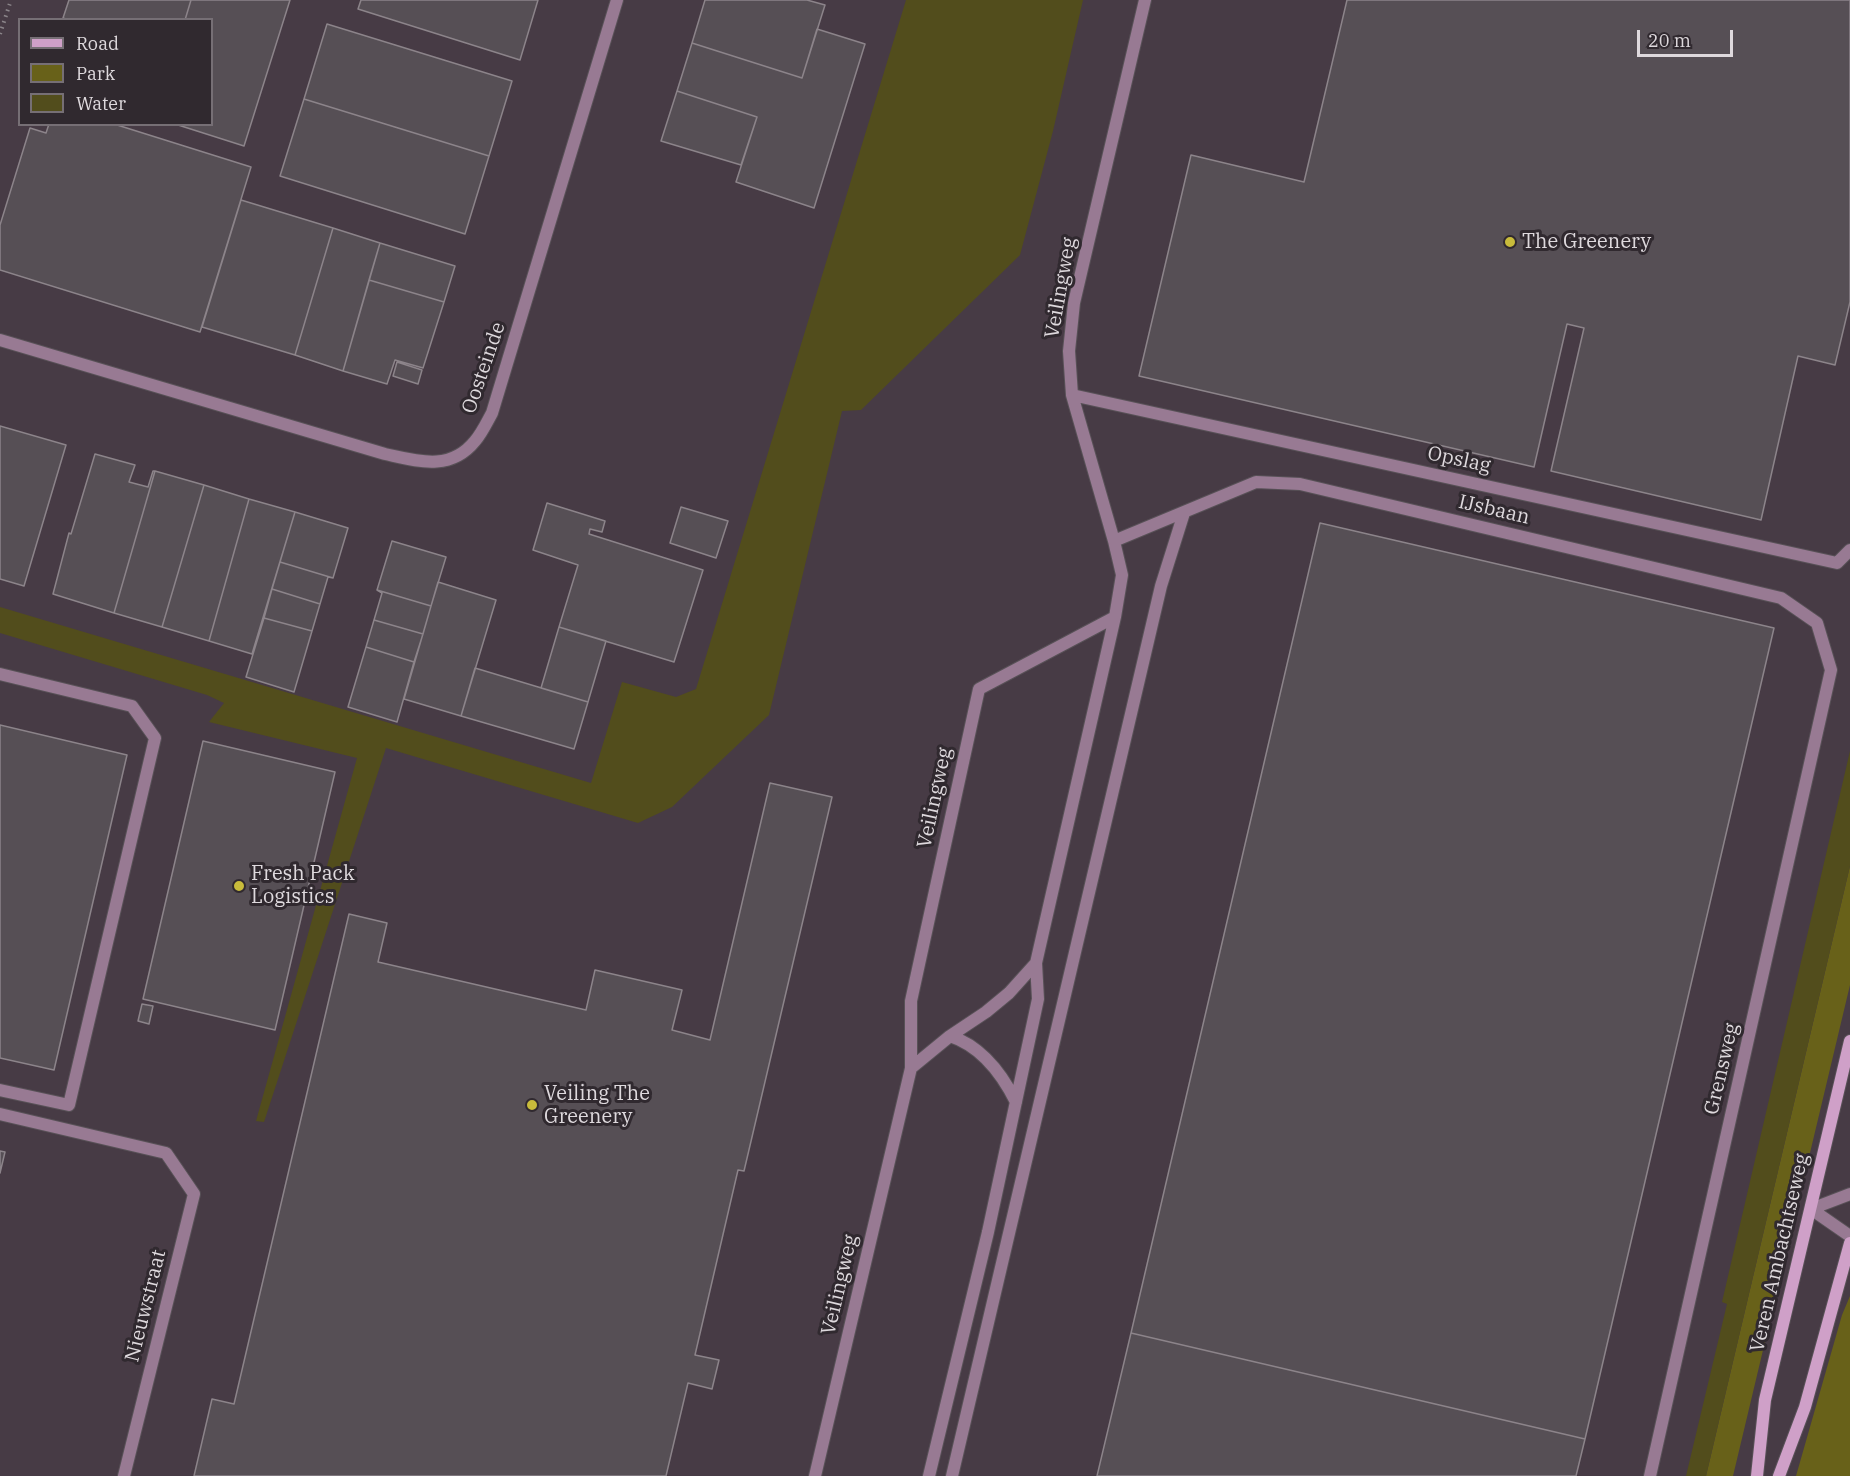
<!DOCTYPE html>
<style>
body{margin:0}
#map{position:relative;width:1850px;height:1476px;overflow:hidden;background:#3b3339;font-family:"IBM Plex Serif",serif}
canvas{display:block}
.legend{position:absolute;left:18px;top:18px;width:195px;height:108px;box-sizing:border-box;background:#30292f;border:2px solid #766f75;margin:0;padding:8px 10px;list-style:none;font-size:18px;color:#ded9dd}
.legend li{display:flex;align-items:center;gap:12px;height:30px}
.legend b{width:30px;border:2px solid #766f75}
.scale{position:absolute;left:1637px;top:30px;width:96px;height:27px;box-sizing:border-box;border:3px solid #ded9dd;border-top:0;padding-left:8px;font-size:18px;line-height:21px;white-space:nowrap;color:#ded9dd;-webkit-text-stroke:4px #30292f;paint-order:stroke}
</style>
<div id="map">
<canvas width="1850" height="1476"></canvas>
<ul class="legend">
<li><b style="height:8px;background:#cfa0c8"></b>Road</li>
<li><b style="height:16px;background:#686119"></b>Park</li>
<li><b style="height:16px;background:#524d1c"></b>Water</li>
</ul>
<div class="scale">20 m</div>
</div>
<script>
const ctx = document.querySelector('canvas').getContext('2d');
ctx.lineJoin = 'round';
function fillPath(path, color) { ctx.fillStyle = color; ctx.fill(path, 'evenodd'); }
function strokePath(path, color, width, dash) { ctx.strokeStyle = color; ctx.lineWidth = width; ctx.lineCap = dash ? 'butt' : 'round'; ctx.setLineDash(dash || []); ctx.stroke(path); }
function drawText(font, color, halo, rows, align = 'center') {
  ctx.font = font + ' "IBM Plex Serif",serif'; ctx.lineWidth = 6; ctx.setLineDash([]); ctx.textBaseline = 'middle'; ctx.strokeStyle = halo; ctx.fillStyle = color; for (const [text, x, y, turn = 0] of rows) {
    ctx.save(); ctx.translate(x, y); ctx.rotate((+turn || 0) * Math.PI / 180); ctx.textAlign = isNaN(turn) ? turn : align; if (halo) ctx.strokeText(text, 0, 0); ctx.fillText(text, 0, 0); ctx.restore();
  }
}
fillPath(new Path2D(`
 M 0,0 L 1850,0 L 1850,1476 L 0,1476 ZM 20,20 L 212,20 L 212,124 L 20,124 Z`), '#473b45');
fillPath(new Path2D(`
 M 1850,866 L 1850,985 L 1733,1476 L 1706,1476 Z
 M 1850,1296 L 1850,1476 L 1796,1476 L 1842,1315 Z`), '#686119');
fillPath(new Path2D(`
 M 906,0 L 1083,0 L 1053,131 L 1020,255 L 861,410 L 842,411 L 769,715 L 672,807 L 638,823 L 386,748 L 264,1122 L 256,1121 L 357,758 L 209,722 L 224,703 L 207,695 L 0,633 L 0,607 L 591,783 L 622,682 L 676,697 L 696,689 Z
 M 1850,751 L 1850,866 L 1706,1476 L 1686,1476 L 1727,1304 L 1722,1302 Z`), '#524d1c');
const building = new Path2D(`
 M 69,0 L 191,0 L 185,20 L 69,20 L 63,18 Z
 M 191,0 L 290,0 L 244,146 L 175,124 L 212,124 L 212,20 L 185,20 Z
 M 361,0 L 538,0 L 520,60 L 358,9 Z
 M 705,0 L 807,0 L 825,5 L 802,78 L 692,43 Z
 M 1347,0 L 1850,0 L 1850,302 L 1835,365 L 1798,356 L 1761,520 L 1551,471 L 1584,328 L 1567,324 L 1534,467 L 1139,376 L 1191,155 L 1304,182 Z
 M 327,24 L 512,81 L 489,156 L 304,99 Z
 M 817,29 L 865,44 L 814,208 L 736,182 L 757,117 L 677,91 L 692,43 L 802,78 Z
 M 677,91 L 757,117 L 741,165 L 661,141 Z
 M 304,99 L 489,156 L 465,234 L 280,176 Z
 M 49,124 L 114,124 L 251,167 L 200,332 L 0,270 L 0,225 L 30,128 L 46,133 Z
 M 241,200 L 333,228 L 295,355 L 202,327 Z
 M 333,228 L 380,243 L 343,371 L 295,355 Z
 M 380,243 L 455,266 L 444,302 L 369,280 Z
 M 369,280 L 444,302 L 423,368 L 395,360 L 387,384 L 343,371 Z
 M 397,362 L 422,370 L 418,384 L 393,376 Z
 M 0,426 L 66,445 L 24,586 L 0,579 Z
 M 95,454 L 135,465 L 129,482 L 148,487 L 153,471 L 155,471 L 114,613 L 53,594 L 69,533 L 71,534 Z
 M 155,471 L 204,485 L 162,627 L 114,613 Z
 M 204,485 L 249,499 L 209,641 L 162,627 Z
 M 249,499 L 295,512 L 252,654 L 209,641 Z
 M 547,503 L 605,521 L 602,532 L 590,529 L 589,534 L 703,570 L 674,662 L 559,627 L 578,565 L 533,550 Z
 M 681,507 L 728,521 L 716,558 L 670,543 Z
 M 295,512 L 348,528 L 333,578 L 280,562 Z
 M 1320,523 L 1774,628 L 1585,1439 L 1131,1333 Z
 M 392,541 L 446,557 L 431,606 L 377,590 Z
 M 280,562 L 333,578 L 328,577 L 320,604 L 272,589 Z
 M 438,582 L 496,600 L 461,716 L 404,699 Z
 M 272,589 L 320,604 L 312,631 L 264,618 Z
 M 377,590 L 431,606 L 423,634 L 374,620 L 382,593 Z
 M 264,618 L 312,631 L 294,692 L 246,677 Z
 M 374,620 L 423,634 L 414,662 L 366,647 Z
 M 559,627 L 606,641 L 588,702 L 541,688 Z
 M 366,647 L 414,662 L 397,722 L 348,707 Z
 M 475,668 L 588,702 L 574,749 L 461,716 Z
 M 0,725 L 127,755 L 54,1070 L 0,1058 Z
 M 203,741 L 335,772 L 275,1030 L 143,999 Z
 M 770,783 L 832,797 L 744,1171 L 738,1170 L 695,1355 L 719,1360 L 712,1389 L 688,1383 L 666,1476 L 194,1476 L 212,1399 L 234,1404 L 349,914 L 387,923 L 378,962 L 586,1010 L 595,970 L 682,990 L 672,1030 L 710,1040 Z
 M 142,1004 L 153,1006 L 149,1024 L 138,1021 Z
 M 0,1151 L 5,1152 L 0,1173 Z
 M 1131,1333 L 1585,1439 L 1576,1476 L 1097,1476 Z`);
fillPath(building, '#564f55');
strokePath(building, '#8c848a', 1.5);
const service = new Path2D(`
 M 1072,395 L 1837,563 L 1850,550
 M 1114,541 L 1256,482 L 1300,484 L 1781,598 L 1817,623 L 1831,670 L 1650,1476
 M 0,674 L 132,706 L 155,738 L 69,1105 L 0,1090
 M 950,1036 C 981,1046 1002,1074 1016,1102
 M 911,1068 L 911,1001 L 979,689 L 1115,617
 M 0,1114 L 166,1153 L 194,1194 L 124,1476
 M 815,1476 L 911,1068 L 950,1036 L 986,1012 L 1009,993 L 1036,963
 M 929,1476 L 988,1232 L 1038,999 L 1036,963 L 1115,617 L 1122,575 L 1114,541 L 1072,395 L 1069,351 L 1074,303 L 1145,0
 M 952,1476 L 1161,586 L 1184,513`);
const minor = new Path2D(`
 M 0,340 L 385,454 C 417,461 450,472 475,441 C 482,433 487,422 492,413 L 617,0
 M 1811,1209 L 1850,1236
 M 1811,1209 L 1850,1194`);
const secondary = new Path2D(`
 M 1757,1476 L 1765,1400 L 1850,1041
 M 1779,1476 L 1805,1407 L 1850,1243`);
strokePath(service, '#585157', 14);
strokePath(minor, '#585157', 14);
strokePath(secondary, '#585157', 14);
strokePath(new Path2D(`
 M 0,34 L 11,0`), '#8b858a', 4, [1.5, 4.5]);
strokePath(service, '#987a93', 12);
strokePath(minor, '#987a93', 12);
strokePath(secondary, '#cfa0c8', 12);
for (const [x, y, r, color] of [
 [1510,242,6,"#c8bb3b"],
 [239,886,6,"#c8bb3b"],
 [532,1105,6,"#c8bb3b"]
]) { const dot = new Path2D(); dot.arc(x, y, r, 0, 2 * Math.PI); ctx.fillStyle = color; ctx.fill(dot); strokePath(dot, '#30292f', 2); }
drawText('20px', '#ded9dd', '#30292f', [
 ["The Greenery",1522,242],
 ["Fresh Pack",251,874],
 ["Logistics",251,897],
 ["Veiling The",544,1094],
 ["Greenery",544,1117]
], 'left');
drawText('20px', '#ded9dd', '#30292f', [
 ["Veilingweg",1061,288,-80],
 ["Oosteinde",484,368,-71],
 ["Opslag",1459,460,12],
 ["IJsbaan",1494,510,13],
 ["Veilingweg",935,798,-78],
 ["Grensweg",1722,1069,-77],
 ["Veren Ambachtseweg",1780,1253,-77],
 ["Veilingweg",840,1285,-77],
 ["Nieuwstraat",146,1306,-76]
]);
</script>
